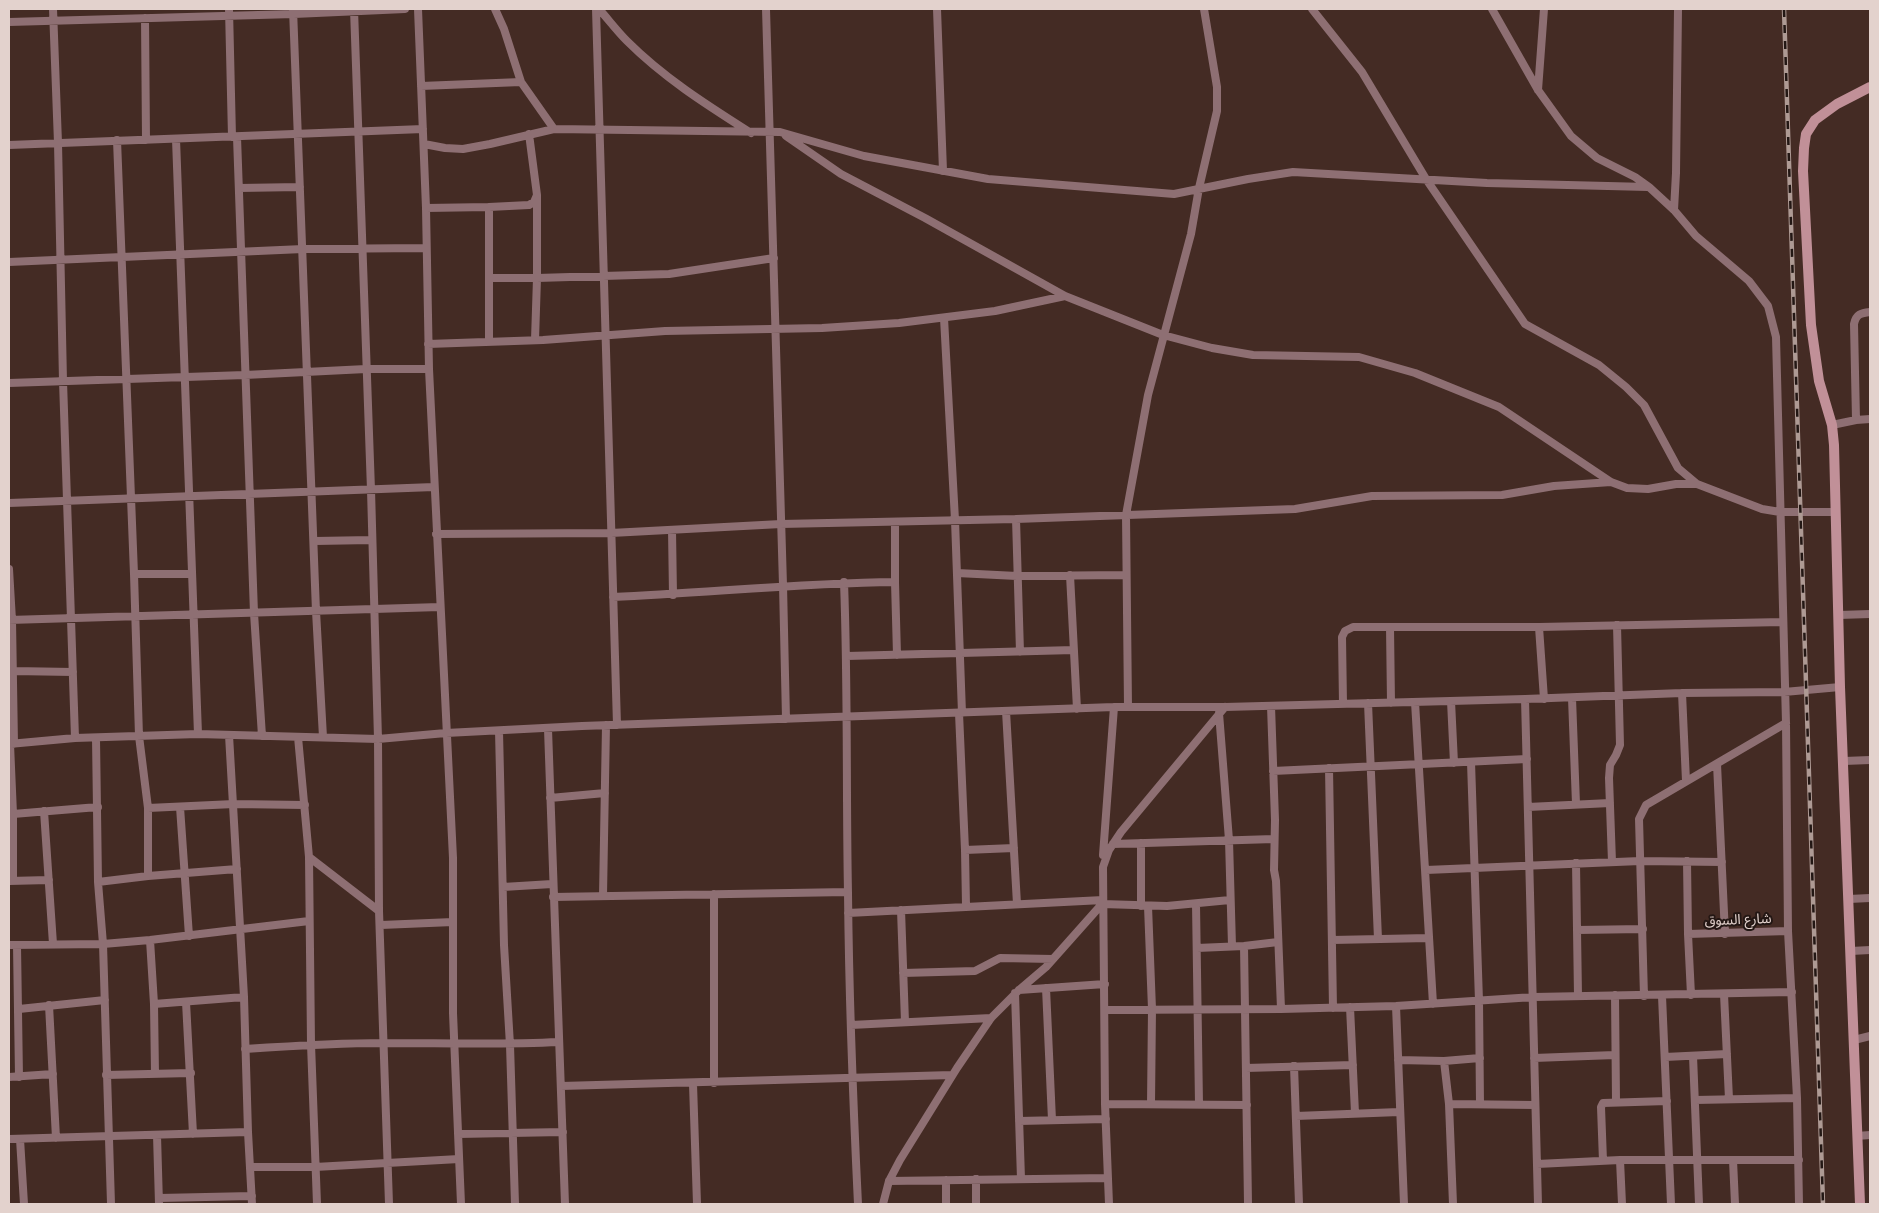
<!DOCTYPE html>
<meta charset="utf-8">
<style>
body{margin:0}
#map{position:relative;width:1879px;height:1213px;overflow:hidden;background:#442b24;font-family:Figtree,sans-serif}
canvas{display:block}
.frame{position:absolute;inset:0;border:10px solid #e3d2cd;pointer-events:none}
</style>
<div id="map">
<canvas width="1879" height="1213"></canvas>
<div class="frame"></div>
</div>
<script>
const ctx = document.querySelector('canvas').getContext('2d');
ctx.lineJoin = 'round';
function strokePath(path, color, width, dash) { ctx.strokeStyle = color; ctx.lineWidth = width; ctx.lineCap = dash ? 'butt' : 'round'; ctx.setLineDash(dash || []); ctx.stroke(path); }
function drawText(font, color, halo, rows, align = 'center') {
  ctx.font = font + ' Figtree,"Noto Sans Arabic",sans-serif'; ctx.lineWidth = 4; ctx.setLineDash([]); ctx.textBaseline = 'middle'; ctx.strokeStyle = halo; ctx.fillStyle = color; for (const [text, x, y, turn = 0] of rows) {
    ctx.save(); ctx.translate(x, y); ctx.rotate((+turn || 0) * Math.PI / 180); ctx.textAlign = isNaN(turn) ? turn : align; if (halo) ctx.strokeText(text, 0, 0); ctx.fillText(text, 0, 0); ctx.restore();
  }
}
strokePath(new Path2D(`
 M 53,9 L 58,143 L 63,381 L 75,738
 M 229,9 L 232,137
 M 293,9 L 316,611 L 323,737
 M 354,9 L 371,490 L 378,739 L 379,911
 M 418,9 L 426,208 L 429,369 L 453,858 L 453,1013 L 461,1204
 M 596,9 L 617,725
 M 599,9 C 608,19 617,31 627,41 C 664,78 707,105 751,133
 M 766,9 L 783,585 L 786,719
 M 937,9 L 943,171
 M 1312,9 L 1362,72 L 1426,179 L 1525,324 L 1599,365 L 1626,387 L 1644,405 L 1678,468 L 1697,484
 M 1492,9 L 1538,90 L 1571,136 L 1597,158 L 1635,177 L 1649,187 L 1674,210 L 1696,236 L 1749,281 L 1768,306 L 1776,337 L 1786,723 L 1788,931 L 1797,1098 L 1799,1204
 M 145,18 L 146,140
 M 9,22 L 294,14 L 405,9
 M 521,82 L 554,129
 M 421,86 L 521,82 L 504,29 L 495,9
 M 1538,90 L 1544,9
 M 786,136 L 841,174 L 925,218 L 1065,296 L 1163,335 L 1212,348 L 1253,355 L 1359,357 L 1415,373 L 1499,407 L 1611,482 L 1627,488 L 1648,489 L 1676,484 L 1697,484 L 1762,509 L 1780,512 L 1836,512
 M 237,137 L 254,613 L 262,736
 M 176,139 C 185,337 189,536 198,734
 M 117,140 L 134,574 L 139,736 L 148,808 L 148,876
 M 424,144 L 445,148 L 463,149 L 490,144 L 554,129 L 780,132 L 864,156 L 988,179 L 1174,194 L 1248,179 L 1293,172 L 1487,183 L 1648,187
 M 9,145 L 423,129
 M 239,188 L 300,187
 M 489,207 L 529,205 L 534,202 L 537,195 L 529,134
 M 426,208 L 489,207 L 489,342
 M 1674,210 L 1676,173 L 1678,9
 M 9,262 L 303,249 L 426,248
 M 490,278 L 537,278 L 669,274 L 774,258
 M 944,318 L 955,520 L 962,713
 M 535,340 L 537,278 L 537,195
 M 428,344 L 543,340 L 665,331 L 822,328 L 899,323 L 995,311 L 1065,296
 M 9,383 L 245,375 L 366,369 L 429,369
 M 1856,420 L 1854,324 C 1856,314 1861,313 1870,312
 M 1832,425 L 1856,420 L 1870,419
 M 9,503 L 434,487
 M 1016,519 L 1020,652
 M 895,522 L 895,582 L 897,655
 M 672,530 L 673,595
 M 436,534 L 611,533 L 781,524 L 1016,519 L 1295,509 L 1372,496 L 1502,495 L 1554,486 L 1611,482
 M 315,541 L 372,540
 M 9,569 L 12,620 L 14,744
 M 957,573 L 1017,576 L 1126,575
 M 134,574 L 191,574
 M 1070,575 L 1077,709
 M 844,582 C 848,686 846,790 848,893 C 849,997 853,1101 858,1204
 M 613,597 C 707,593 800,583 895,582
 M 1839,615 L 1870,614
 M 9,620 L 440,607
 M 1390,627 L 1391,703
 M 1539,627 L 1544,699
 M 847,656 L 1074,650
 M 13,671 L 73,672
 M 1682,693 L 1686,781
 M 1572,698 L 1576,804
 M 1525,699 L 1538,1204
 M 1451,701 L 1454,763
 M 1415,702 L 1433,1004
 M 1368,703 L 1378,939
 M 1343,704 L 1342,637 L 1345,631 L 1353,627 L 1539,627 L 1783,622
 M 1271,706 L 1275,820 L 1274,870 L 1276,881 L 1281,1009
 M 1128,707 L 1126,515 L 1148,395 L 1191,234 L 1199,188 L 1217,111 L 1217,87 L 1204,9
 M 1006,711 L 1017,904
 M 959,713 L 965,850 L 966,906
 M 1219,713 L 1229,840 L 1232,946
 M 548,729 L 565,1204
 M 499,731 L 504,945 L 510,1045 L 515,1204
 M 229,735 L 244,997 L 248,1132 L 252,1204
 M 298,737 L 309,857 L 379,911 L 389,1204
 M 96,738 L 98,882 L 103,944 L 111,1204
 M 9,744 L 75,738 L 198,734 L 378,739 L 446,733 L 582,726 L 1114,707 L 1225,707 L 1525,699 L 1682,693 L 1784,692 L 1840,687
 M 10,744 L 13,814 L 13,881
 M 1844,761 L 1870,760
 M 1471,762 L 1479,1001 L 1480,1104
 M 1717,764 L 1725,934
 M 1329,768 L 1333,1008
 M 1273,771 L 1527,759
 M 550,798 L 605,793
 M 180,807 L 189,936
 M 1528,807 L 1610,803
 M 148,808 L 234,804 L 305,805
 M 44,811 L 53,944
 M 13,814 L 98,807
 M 1113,844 L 1274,839
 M 965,850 L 1014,848
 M 1103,855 L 1114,707
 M 309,857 L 311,1044 L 317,1204
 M 1687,861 L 1688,934 L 1691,995
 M 1612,862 L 1609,778 L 1610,765 L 1616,755 L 1620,745 L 1617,625
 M 1576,863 L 1578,996
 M 1426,870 L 1640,861 L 1722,862
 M 9,881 L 49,880
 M 98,882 L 148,876 L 237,869
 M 503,887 L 552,884
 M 714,894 L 714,1083
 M 603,896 L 606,725
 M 553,897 L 848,892
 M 1849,899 L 1870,898
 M 1102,904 L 1167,906 L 1230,900
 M 1196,904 L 1199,1104
 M 1141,906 L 1141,843
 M 1148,906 L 1152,1009 L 1151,1104
 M 901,910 L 905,1022
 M 848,913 L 1103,900
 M 381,925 L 453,922
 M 1577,930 L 1643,929
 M 1688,934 L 1788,931
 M 150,940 L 154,1004 L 155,1074
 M 1332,940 L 1429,938
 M 9,945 L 103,944 L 150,940 L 309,921
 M 17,945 L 19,1077
 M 1244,946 L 1248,1204
 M 1197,948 L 1244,946 L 1278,942
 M 1851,951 L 1870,950
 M 903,973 L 975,971 L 1000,958 L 1053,959
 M 1046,988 L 1052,1120
 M 1019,990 L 1105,984
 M 1015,993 L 1021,1179
 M 1724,994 L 1729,1099
 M 1615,995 L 1616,1101
 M 1644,996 L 1639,819 L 1646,805 L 1786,723
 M 1662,996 L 1671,1204
 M 186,1002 L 193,1134
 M 154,1004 L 244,997
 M 49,1005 L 56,1138
 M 1396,1006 L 1404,1204
 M 1350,1007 L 1355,1113
 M 19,1009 L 105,1000
 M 1105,1010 L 1281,1009 L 1396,1006 L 1534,997 L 1792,992
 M 851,1025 L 991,1018
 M 1854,1040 L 1870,1036
 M 245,1049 C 291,1046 337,1043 383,1043 C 442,1043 500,1045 559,1042
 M 1693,1056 L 1699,1204
 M 1665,1057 L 1727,1054
 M 1534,1058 L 1615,1055
 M 1398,1060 L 1444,1061 L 1480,1058
 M 1444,1061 L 1449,1104 L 1453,1204
 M 1294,1066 L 1299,1204
 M 1246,1068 L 1353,1065
 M 106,1075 L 191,1073
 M 9,1077 L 53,1074
 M 693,1084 L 697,1204
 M 561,1086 L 952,1075
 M 1695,1100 L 1797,1098
 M 1105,1104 L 1247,1105
 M 1449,1104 L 1535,1105
 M 1296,1116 L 1399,1112
 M 1019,1121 L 1106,1119
 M 458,1134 L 563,1132
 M 157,1135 L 159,1204
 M 1857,1136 L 1870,1135
 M 9,1139 L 248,1132
 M 20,1139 L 24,1204
 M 1620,1160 L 1622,1204
 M 1733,1160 L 1735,1204
 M 1603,1161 L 1601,1107 L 1603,1103 L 1667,1101
 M 1537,1164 L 1620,1160 L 1799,1160
 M 251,1167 L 315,1167 L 459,1159
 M 976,1179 L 976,1204
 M 946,1180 L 946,1204
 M 889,1181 L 1108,1178
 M 159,1198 L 252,1196
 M 883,1204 L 889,1181 L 900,1160 L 957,1068 L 991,1018 L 1019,990 L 1046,967 L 1102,904
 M 1109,1204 L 1105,1104 L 1103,867 L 1109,850 L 1121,832 L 1225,707`), '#8e6f73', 8);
strokePath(new Path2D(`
 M 1860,1204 L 1840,687 L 1834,445 L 1832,425 L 1819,381 L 1811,325 L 1803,171 L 1804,148 L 1806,134 L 1815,120 L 1837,104 L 1870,87`), '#c19098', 10);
const rail = new Path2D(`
 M 1784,9 L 1823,1204`);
strokePath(rail, '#ae9a94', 4.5);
strokePath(rail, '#231714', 2.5, [8]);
drawText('14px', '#e3d2cd', '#231714', [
 ["شارع السوق",1738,920,-2]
]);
</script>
